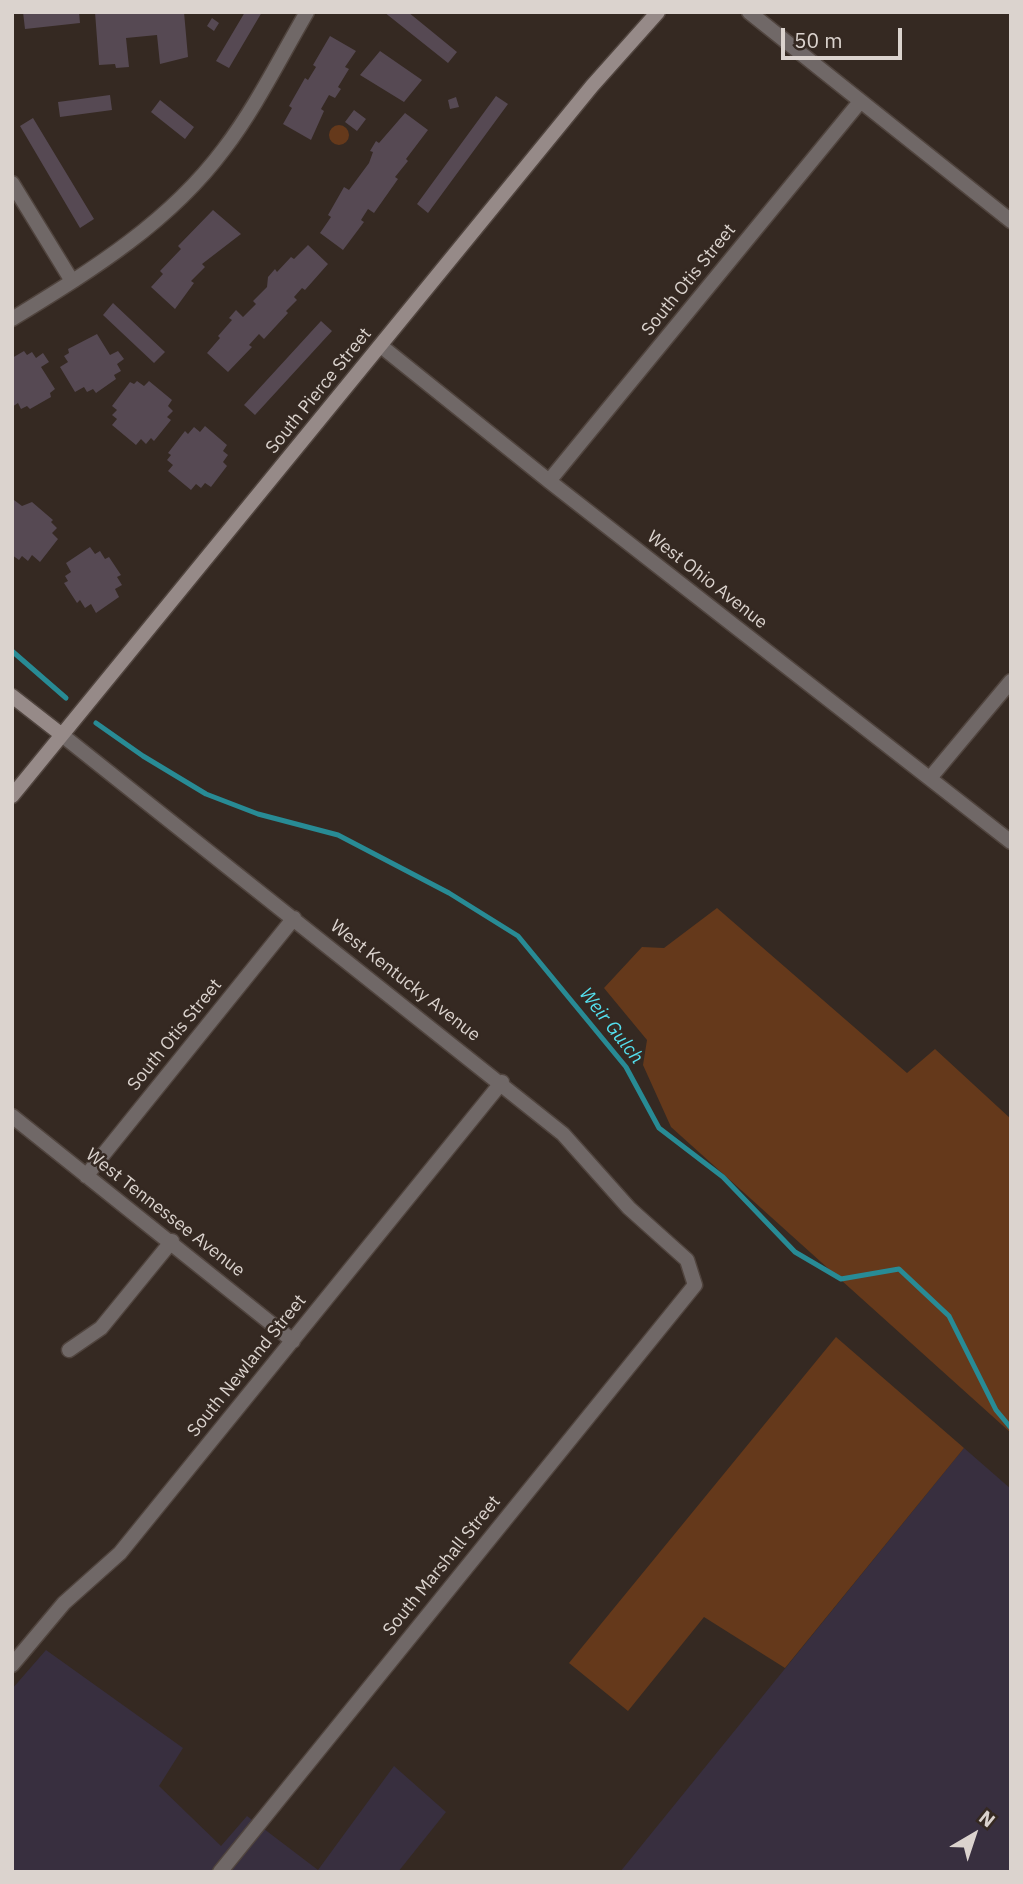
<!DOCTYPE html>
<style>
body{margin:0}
#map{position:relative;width:1023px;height:1884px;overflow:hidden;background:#352922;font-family:"IBM Plex Sans",sans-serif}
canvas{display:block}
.frame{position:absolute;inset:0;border:14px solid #dbd3ce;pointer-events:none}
.north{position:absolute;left:939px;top:1800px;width:70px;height:70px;-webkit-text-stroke:5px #352922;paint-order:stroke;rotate:39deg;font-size:19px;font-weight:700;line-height:28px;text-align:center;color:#dbd3ce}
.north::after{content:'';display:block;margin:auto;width:24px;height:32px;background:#dbd3ce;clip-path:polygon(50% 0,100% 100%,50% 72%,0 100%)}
.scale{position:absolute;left:781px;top:28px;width:121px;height:32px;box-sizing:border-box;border:4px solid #dbd3ce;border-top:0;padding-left:9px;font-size:21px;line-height:24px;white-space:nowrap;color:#dbd3ce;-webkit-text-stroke:5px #352922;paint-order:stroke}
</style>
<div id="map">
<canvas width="1023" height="1884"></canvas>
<div class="frame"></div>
<div class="north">N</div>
<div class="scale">50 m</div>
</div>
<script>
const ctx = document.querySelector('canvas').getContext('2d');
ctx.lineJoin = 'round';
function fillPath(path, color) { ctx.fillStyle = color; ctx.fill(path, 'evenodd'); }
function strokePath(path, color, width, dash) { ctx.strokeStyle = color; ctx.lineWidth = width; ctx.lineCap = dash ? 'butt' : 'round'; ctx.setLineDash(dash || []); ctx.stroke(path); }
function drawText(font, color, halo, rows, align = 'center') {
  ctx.font = font + ' "IBM Plex Sans",sans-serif'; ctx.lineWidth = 5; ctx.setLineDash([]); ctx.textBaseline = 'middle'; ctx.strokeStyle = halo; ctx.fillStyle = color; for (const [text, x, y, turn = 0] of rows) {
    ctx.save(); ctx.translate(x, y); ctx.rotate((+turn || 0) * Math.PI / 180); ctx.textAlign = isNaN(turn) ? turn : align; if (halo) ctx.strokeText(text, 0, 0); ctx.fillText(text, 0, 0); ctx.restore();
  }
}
fillPath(new Path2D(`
 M 964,1448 L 1011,1489 L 1011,1872 L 620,1872 Z
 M 46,1650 L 183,1748 L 159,1786 L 221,1846 L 247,1816 L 318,1870 L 394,1766 L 446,1812 L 398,1872 L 12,1872 L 12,1689 Z`), '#382f3f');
fillPath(new Path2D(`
 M329 135a10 10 0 1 1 20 0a10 10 0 1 1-20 0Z
 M 717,908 L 907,1073 L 935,1049 L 1011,1119 L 1011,1433 L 671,1127 L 643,1065 L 647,1040 L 604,988 L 642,947 L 664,948 Z
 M 836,1337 L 964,1448 L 785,1668 L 704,1617 L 628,1711 L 569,1663 Z`), '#65391b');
strokePath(new Path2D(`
 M 12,651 L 66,698
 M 96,723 L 143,756 L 206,794 L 258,814 L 338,835 L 449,893 L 518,936 L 626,1067 L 659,1128 L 723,1177 L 795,1252 L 841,1279 L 899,1269 L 949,1316 L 996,1410 L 1011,1428`), '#288b95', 5);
fillPath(new Path2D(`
 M 23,12 L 79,12 L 80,23 L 25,29 Z
 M 95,12 L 184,12 L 188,57 L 160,64 L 157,35 L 126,38 L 129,67 L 116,68 L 115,64 L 99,65 Z
 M 245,12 L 262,12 L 229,68 L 216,61 Z
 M 384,12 L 408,12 L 457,52 L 448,63 Z
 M 212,18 L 219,23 L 214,31 L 207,26 Z
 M 330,36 L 356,51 L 345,67 L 349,69 L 338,87 L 341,89 L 335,98 L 329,95 L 321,109 L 324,111 L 311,140 L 283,124 L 292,108 L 289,106 L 305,78 L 308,80 L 316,67 L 313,65 Z
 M 380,51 L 422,80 L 404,102 L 360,75 Z
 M 110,95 L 112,110 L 60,117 L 58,102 Z
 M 496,96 L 508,104 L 428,213 L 417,204 Z
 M 456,97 L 459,107 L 450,109 L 448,100 Z
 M 160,100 L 194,127 L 185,139 L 151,112 Z
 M 354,110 L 366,119 L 357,131 L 345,122 Z
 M 405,113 L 428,130 L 406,159 L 408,161 L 395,177 L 398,179 L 374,213 L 368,209 L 361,220 L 364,222 L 343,250 L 320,233 L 331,217 L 328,215 L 344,187 L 349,190 L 369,163 L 373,152 L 370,151 L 376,141 L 379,143 Z
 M 33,118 L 94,219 L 80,228 L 20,126 Z
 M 213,210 L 241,234 L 202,264 L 205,267 L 191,281 L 194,283 L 175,309 L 151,287 L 163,274 L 160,271 L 181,249 L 178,246 Z
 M 308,245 L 328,264 L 305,290 L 302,288 L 294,297 L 297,300 L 286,311 L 288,313 L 264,339 L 259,334 L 249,345 L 252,347 L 228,372 L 207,353 L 220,338 L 218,336 L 232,320 L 229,318 L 236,310 L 243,317 L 256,304 L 253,301 L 267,287 L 268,277 L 275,269 L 277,272 L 291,257 L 294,259 Z
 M 113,303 L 165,352 L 154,363 L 103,315 Z
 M 321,321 L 332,331 L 255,415 L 244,405 Z
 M 97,334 L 110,355 L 118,351 L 124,359 L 117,364 L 121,371 L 114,375 L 116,379 L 96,393 L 93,389 L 87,392 L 84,387 L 75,392 L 60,367 L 68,362 L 64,356 L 69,353 L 68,349 Z
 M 24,351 L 27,355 L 32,352 L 36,358 L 43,353 L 49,362 L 41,367 L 55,389 L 50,393 L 51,397 L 30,409 L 27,406 L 21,409 L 18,403 L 12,407 L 12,358 Z
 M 137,381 L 144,386 L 149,381 L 172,400 L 168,406 L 173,411 L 167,417 L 171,420 L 154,441 L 151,438 L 146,444 L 141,439 L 136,445 L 112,425 L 117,419 L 112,415 L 117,410 L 112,406 L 130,382 L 134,384 Z
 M 205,426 L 227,445 L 223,451 L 228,455 L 223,462 L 227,466 L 211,487 L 205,483 L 201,488 L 196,484 L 191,490 L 168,471 L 173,465 L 167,460 L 171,455 L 168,453 L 185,431 L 188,434 L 194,427 L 200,432 Z
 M 14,500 L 22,506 L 32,502 L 53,520 L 51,522 L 57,528 L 52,533 L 58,539 L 40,562 L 32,555 L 28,561 L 22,556 L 19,560 L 12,555 Z
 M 90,547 L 95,554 L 100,551 L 105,559 L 109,557 L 121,575 L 117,577 L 122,585 L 115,589 L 119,597 L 96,613 L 91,604 L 85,608 L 80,600 L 77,603 L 64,583 L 68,581 L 65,576 L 71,572 L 66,563 Z`), '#564953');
const street = new Path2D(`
 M 749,12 L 1011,221
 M 12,183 L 72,281
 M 12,319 C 90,271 168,224 224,149 C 256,107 280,58 307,12
 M 381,346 L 549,481 L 1011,842
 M 549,481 L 859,103
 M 62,735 L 563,1134 L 629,1208 L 687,1260 L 695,1285 L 220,1872
 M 930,778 L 1011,681
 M 12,1116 L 293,1341
 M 86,1176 L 294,918
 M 69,1350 L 101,1328 L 172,1241
 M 12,1665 L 64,1603 L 120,1553 L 502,1082`);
const secondary = new Path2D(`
 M 12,696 L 62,735
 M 12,796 L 592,86 L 658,12`);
strokePath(street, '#50443e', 17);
strokePath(secondary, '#50443e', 17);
strokePath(street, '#706867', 14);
strokePath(secondary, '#968a88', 14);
drawText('18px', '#dbd3ce', '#352922', [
 ["South Otis Street",689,280,-51],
 ["South Pierce Street",319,391,-51],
 ["West Ohio Avenue",707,580,38],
 ["West Kentucky Avenue",405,981,38],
 ["South Otis Street",175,1035,-51],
 ["West Tennessee Avenue",165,1213,38],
 ["South Newland Street",247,1366,-51],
 ["South Marshall Street",442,1566,-51]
]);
drawText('italic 19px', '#54dfed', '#352922', [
 ["Weir Gulch",611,1026,52]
]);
</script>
